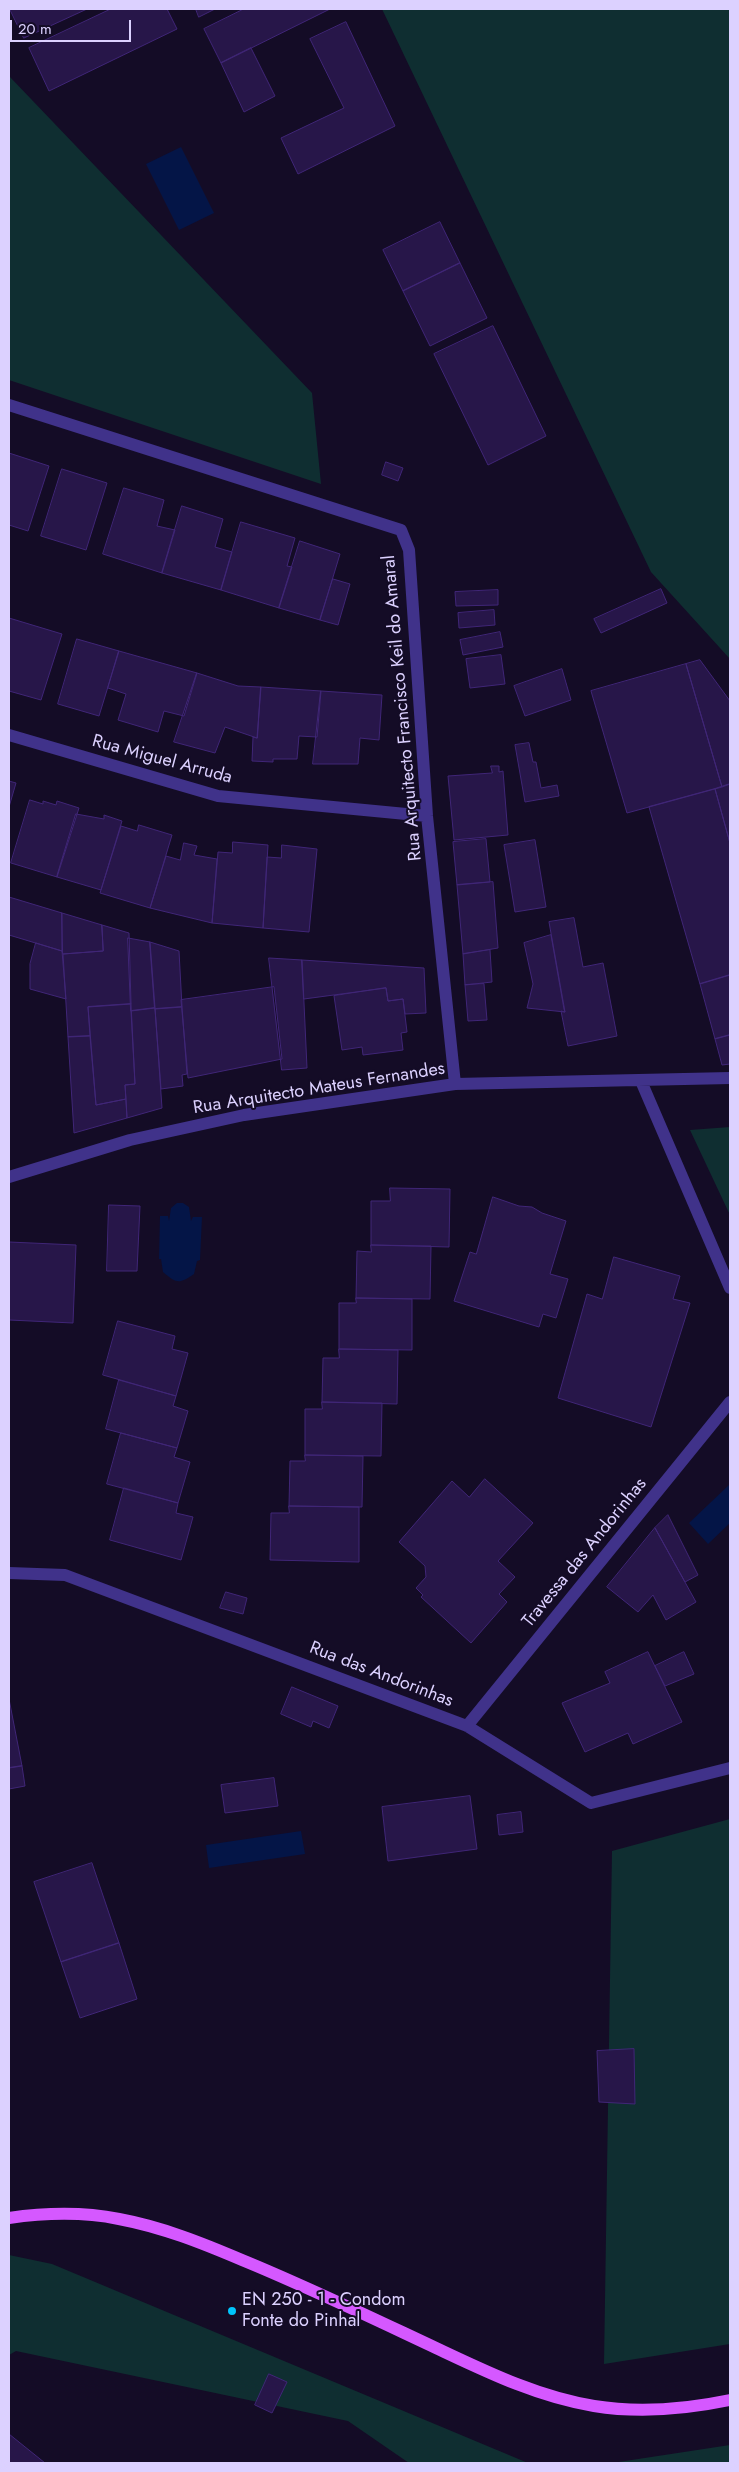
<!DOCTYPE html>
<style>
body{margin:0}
#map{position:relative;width:739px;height:2472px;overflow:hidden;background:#140c26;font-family:Jost,sans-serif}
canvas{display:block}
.frame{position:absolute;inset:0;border:10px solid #dcd1ff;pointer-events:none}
.scale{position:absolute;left:10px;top:20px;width:121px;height:22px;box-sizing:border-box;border:2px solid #dcd1ff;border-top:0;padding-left:6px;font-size:15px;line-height:18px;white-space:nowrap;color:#dcd1ff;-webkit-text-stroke:4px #140c26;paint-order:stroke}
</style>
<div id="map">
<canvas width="739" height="2472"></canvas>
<div class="frame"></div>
<div class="scale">20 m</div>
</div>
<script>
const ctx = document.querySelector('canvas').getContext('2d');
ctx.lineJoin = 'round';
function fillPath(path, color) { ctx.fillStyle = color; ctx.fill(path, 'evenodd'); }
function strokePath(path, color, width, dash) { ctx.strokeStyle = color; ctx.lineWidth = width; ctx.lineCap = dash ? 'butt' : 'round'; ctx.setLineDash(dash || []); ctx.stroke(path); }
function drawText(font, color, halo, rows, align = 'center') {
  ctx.font = font + ' Jost,sans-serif'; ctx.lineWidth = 4; ctx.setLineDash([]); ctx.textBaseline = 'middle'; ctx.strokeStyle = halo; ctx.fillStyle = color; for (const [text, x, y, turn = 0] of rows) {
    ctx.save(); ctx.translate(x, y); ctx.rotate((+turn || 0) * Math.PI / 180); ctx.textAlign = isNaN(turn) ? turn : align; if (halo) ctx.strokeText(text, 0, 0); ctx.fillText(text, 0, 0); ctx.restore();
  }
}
fillPath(new Path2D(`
 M 382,9 L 730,9 L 730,659 L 651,572 Z
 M 9,70 L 10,77 L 312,393 L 321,484 L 9,380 Z
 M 730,1127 L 730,1215 L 690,1130 Z
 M 730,1819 L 730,2344 L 604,2364 L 612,1851 Z
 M 9,2255 L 52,2264 L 528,2463 L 409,2463 L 348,2421 L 16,2351 L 9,2355 Z
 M 730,2445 L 730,2463 L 612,2463 Z`), '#0f2e31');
fillPath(new Path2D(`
 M 181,147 L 214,213 L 179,230 L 146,164 Z
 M 177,1203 L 183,1203 L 189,1207 L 191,1221 L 193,1217 L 202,1217 L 200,1260 L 197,1261 L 194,1274 C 179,1284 177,1284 163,1272 L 161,1259 L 159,1259 L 160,1216 L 168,1216 L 169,1221 L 171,1208 Z
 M 730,1484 L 730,1523 L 708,1544 L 689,1523 Z
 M 301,1831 L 305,1854 L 209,1868 L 206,1845 Z`), '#041547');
const building = new Path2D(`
 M 10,9 L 87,9 L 24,38 Z
 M 111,9 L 167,9 L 177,29 L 49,91 L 29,48 Z
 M 196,9 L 215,9 L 199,17 Z
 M 244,9 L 330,9 L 221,63 L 204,29 Z
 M 346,22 L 395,126 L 298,174 L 281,138 L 344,108 L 310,39 Z
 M 251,48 L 275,96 L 244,112 L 221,63 Z
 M 440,222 L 460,263 L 403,291 L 383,250 Z
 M 460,263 L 487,318 L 430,346 L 403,291 Z
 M 493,326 L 546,436 L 488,465 L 434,354 Z
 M 9,453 L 49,466 L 28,531 L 9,525 Z
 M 386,462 L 403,468 L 398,481 L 382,475 Z
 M 62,469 L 107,483 L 86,550 L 41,536 Z
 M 124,488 L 164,500 L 157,526 L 175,530 L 162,573 L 103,554 Z
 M 182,506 L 223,519 L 215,547 L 232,552 L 221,590 L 162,573 Z
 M 241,522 L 295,538 L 287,566 L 292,567 L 279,608 L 221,590 Z
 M 300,541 L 340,554 L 320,620 L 279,608 Z
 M 333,579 L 350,584 L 338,625 L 320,620 Z
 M 661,589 L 667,603 L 601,633 L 594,619 Z
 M 498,590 L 498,605 L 456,606 L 455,592 Z
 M 494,610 L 495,625 L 459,628 L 458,613 Z
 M 9,618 L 62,634 L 41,700 L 9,691 Z
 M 500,632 L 503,647 L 463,655 L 460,640 Z
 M 77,639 L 119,651 L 99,716 L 58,704 Z
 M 119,651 L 197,673 L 184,716 L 164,711 L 158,732 L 118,720 L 126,694 L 108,688 Z
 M 501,655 L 505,684 L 470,688 L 466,659 Z
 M 700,660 L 730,701 L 730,784 L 722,787 L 686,664 Z
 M 686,664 L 722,787 L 627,813 L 591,691 Z
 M 562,669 L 571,700 L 525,716 L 514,686 Z
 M 197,673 L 238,686 L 261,687 L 257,738 L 225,727 L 215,753 L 174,742 Z
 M 261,687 L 321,691 L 317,737 L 299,736 L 297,759 L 273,759 L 273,762 L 252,761 L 253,737 L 257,738 Z
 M 321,691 L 382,695 L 379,740 L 360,738 L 358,764 L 313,764 Z
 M 529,743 L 533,762 L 536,762 L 541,788 L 557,785 L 559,796 L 525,802 L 515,745 Z
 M 491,766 L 499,766 L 499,772 L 503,771 L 508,835 L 454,840 L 448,776 L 492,773 Z
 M 9,781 L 16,783 L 9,807 Z
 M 730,784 L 730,843 L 715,789 Z
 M 715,789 L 730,843 L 730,975 L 700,984 L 649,807 Z
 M 30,800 L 43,804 L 43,801 L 56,805 L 57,801 L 79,808 L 57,877 L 11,863 Z
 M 76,814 L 104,819 L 104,815 L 122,821 L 101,890 L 57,877 Z
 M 139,825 L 172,835 L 150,908 L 100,893 L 121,826 L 137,831 Z
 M 486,839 L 490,882 L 457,885 L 453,842 Z
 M 535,840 L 546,907 L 515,912 L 504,845 Z
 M 233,842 L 268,845 L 263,928 L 212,923 L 218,852 L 232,853 Z
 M 184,843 L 197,846 L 194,855 L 217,859 L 212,923 L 150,908 L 166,856 L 180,860 Z
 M 282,845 L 317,849 L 309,932 L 263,928 L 267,857 L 281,858 Z
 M 493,882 L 498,948 L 463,954 L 457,885 Z
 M 9,897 L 62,913 L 62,951 L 9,935 Z
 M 62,913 L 102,925 L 103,951 L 63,954 Z
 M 574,918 L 583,967 L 603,963 L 617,1036 L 568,1046 L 561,1011 L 565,1012 L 549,922 Z
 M 102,925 L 129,933 L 131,1004 L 88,1007 L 90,1036 L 68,1037 L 63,954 L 103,951 Z
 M 551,935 L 564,1009 L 565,1012 L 527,1008 L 533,984 L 524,943 Z
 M 128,938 L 150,942 L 155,1008 L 131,1011 Z
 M 150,942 L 179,951 L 182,1007 L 155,1009 Z
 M 36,943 L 62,951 L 66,999 L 30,989 L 30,964 Z
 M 490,950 L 492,982 L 465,985 L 463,954 Z
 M 269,958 L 302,960 L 307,1068 L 282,1070 Z
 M 302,960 L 424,968 L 426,1013 L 405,1014 L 403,999 L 388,1001 L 386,988 L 304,999 Z
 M 730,975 L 730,1035 L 715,1039 L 700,984 Z
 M 484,984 L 487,1020 L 468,1021 L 465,985 Z
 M 274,987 L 282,1059 L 188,1078 L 181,1000 Z
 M 386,988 L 388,1001 L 403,999 L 407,1032 L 401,1033 L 403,1050 L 363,1055 L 362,1047 L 342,1050 L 334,996 Z
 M 131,1004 L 135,1084 L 125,1085 L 126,1099 L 96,1105 L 88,1007 Z
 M 182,1007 L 187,1074 L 182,1075 L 183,1086 L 161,1089 L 155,1009 Z
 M 155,1008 L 162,1108 L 127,1118 L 125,1085 L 135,1084 L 131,1011 Z
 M 730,1035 L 730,1064 L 722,1065 L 715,1039 Z
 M 90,1036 L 96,1105 L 126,1099 L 127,1118 L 74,1133 L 68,1037 Z
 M 390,1188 L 450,1189 L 449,1247 L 371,1245 L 371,1201 L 390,1201 Z
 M 493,1197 L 519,1206 L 532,1207 L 542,1213 L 566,1221 L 550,1274 L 568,1279 L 556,1318 L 543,1314 L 539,1327 L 454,1301 L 470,1252 L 476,1254 Z
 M 109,1205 L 140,1206 L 137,1271 L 107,1271 Z
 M 9,1242 L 76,1245 L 73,1323 L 9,1320 Z
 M 371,1245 L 431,1246 L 430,1299 L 356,1298 L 357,1251 L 371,1252 Z
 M 614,1257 L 680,1276 L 673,1299 L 690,1303 L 651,1427 L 558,1398 L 587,1294 L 602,1299 Z
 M 356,1298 L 412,1299 L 412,1350 L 339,1349 L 339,1303 L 356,1303 Z
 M 118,1321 L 175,1336 L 172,1349 L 188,1353 L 176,1396 L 103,1375 Z
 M 339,1349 L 398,1350 L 397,1404 L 322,1402 L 323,1358 L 339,1358 Z
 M 119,1380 L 176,1396 L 173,1406 L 188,1411 L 177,1448 L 106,1429 Z
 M 322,1402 L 382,1403 L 381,1456 L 305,1455 L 305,1409 L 322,1409 Z
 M 121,1433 L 177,1448 L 174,1457 L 190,1462 L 178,1503 L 107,1484 Z
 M 305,1455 L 363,1456 L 362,1507 L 289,1506 L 290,1461 L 305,1461 Z
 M 485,1479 L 533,1523 L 498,1561 L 515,1577 L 499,1594 L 507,1602 L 471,1643 L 421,1597 L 423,1595 L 416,1588 L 426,1577 L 425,1566 L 399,1542 L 452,1481 L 469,1497 Z
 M 124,1488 L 178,1503 L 176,1513 L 193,1517 L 181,1560 L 110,1540 Z
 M 289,1506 L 359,1507 L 359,1562 L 270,1560 L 271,1513 L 289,1513 Z
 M 668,1515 L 698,1575 L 685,1582 L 655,1528 Z
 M 655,1528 L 696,1602 L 666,1620 L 653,1595 L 638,1612 L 607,1587 Z
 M 226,1592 L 247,1598 L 243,1614 L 220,1608 Z
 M 648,1652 L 682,1722 L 633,1744 L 628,1733 L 585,1752 L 562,1703 L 610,1683 L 605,1672 Z
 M 684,1652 L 694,1674 L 665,1686 L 655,1666 Z
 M 292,1687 L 338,1706 L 329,1728 L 313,1721 L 311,1727 L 281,1714 Z
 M 9,1699 L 22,1766 L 9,1768 Z
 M 22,1766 L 25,1786 L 9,1789 L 9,1768 Z
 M 274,1778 L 278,1806 L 225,1813 L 221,1785 Z
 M 470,1796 L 477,1849 L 388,1861 L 382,1807 Z
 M 521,1812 L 523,1832 L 499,1835 L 497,1815 Z
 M 92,1863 L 119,1943 L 61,1962 L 34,1882 Z
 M 119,1943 L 137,1999 L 80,2018 L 61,1962 Z
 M 634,2049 L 635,2104 L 599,2102 L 597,2051 Z
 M 269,2374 L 287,2382 L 272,2413 L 255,2405 Z
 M 9,2434 L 45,2463 L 9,2463 Z`);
fillPath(building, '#271649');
strokePath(building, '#402677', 1);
strokePath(new Path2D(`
 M 9,405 L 401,530 L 409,550 L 427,816 L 455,1084
 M 9,735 L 218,796 L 427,816
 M 641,1081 L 730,1288
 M 9,1177 L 130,1140 L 244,1115 L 455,1084 L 730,1078
 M 9,1573 L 65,1575 L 467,1726 L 591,1803 L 730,1768
 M 467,1726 L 730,1402`), '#40328a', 12);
strokePath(new Path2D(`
 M 9,2218 C 44,2213 84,2212 119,2219 C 162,2227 202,2243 242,2260 C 308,2287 372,2318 436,2348 C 487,2372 538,2397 594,2406 C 637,2413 687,2409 730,2400`), '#d558ff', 12);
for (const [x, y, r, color] of [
 [232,2311,5,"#00c5fc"]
]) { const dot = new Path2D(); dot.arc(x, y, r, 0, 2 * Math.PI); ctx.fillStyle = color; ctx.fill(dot); strokePath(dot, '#140c26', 2); }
drawText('18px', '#dcd1ff', '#140c26', [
 ["Rua Arquitecto Francisco Keil do Amaral",403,708,-95],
 ["Rua Miguel Arruda",162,760,15],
 ["Rua Arquitecto Mateus Fernandes",319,1089,-9],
 ["Travessa das Andorinhas",585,1553,-51],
 ["Rua das Andorinhas",381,1675,21]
]);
drawText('18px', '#dcd1ff', '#140c26', [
 ["EN 250 - 1 - Condom",242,2301],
 ["Fonte do Pinhal",242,2322]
], 'left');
</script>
